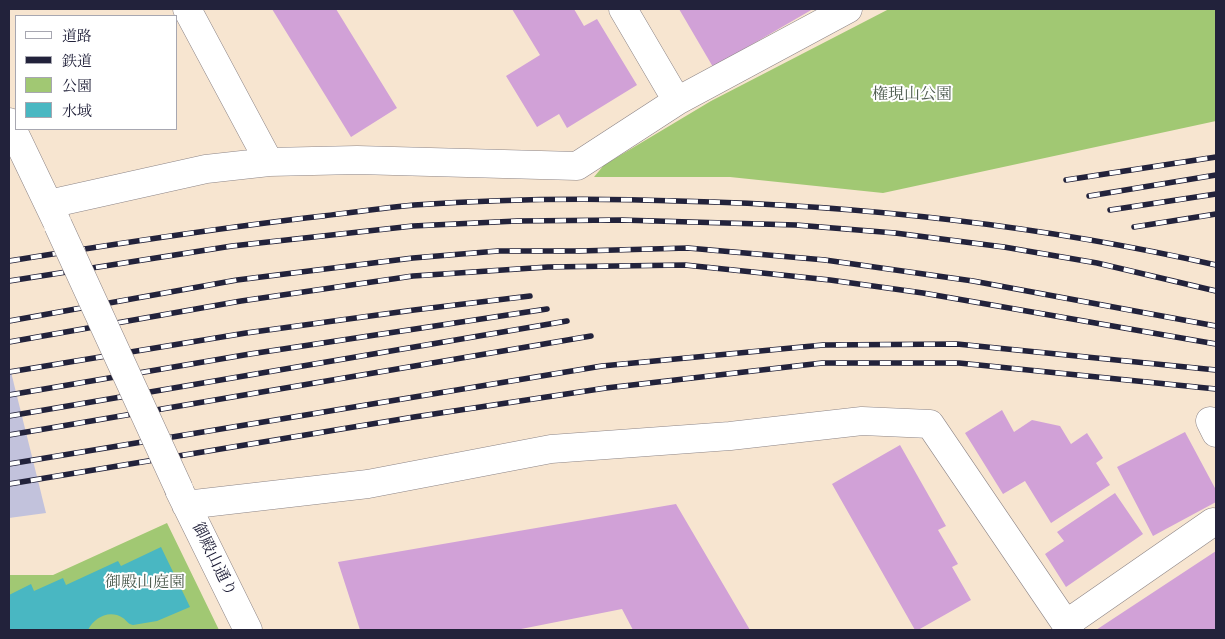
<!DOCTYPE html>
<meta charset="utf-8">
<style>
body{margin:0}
#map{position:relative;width:1225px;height:639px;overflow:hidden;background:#f7e5d0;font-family:"IM FELL Double Pica","Noto Serif JP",serif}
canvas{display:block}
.frame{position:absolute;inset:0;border:10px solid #22223b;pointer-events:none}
.legend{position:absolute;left:15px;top:15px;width:162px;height:115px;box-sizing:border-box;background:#fff;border:1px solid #a7a7b1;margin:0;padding:6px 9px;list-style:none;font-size:15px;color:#22223b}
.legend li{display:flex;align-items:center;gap:10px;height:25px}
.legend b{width:25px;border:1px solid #a7a7b1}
</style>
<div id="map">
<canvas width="1225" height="639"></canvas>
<div class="frame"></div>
<ul class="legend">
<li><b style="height:6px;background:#fff"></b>道路</li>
<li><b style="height:6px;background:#22223b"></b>鉄道</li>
<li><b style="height:14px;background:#a1c873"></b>公園</li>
<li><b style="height:14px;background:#49b7c2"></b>水域</li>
</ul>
</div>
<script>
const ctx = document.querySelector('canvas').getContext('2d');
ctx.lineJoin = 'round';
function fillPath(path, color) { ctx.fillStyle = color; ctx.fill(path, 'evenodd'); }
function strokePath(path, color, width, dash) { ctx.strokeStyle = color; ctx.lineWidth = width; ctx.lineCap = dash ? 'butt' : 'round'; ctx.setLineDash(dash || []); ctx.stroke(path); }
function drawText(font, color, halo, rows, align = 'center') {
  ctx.font = font + ' "IM FELL Double Pica","Noto Serif JP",serif'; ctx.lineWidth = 4; ctx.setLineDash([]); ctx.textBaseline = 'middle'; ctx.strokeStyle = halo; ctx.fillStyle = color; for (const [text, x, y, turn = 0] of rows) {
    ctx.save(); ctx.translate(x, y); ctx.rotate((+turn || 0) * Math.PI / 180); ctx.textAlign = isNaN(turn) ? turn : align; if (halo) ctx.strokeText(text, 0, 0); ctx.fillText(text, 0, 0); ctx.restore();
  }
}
fillPath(new Path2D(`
 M 9,364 L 46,513 L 9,518 Z`), '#c2c2dc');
fillPath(new Path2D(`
 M 889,9 L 1216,9 L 1216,121 L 883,193 L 730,177 L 594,177 L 604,165 L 711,101 Z
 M 167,523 L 219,630 L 9,630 L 9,575 L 53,575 Z`), '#a1c873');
fillPath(new Path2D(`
 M 161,547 L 190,607 L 157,621 L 133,625 C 128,624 127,621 123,618 C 109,609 94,618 88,630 L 9,630 L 9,595 L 31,584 L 34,591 L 63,578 L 66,585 L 118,561 L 121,566 Z`), '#49b7c2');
fillPath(new Path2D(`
 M 272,9 L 336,9 L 397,108 L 351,137 Z
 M 512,9 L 574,9 L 584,26 L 597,19 L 637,85 L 567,128 L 559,114 L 537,127 L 506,76 L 540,55 Z
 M 679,9 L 813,9 L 713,67 Z
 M 1002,410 L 1014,432 L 1032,420 L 1060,426 L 1071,444 L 1087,433 L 1103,458 L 1096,463 L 1110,485 L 1051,523 L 1025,481 L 1003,494 L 965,433 Z
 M 1185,432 L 1216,490 L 1216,502 L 1153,536 L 1117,467 Z
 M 900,445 L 946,526 L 938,530 L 958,564 L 952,567 L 971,600 L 918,630 L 915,630 L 832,484 Z
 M 1115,493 L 1143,534 L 1066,587 L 1045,554 L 1064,541 L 1057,532 Z
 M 676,504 L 750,630 L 633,630 L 622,609 L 516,630 L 360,630 L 338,562 Z
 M 1216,551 L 1216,630 L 1096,630 Z`), '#d1a1d7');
const minor = new Path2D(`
 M 187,9 L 269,162
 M 677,101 L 848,9
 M 9,122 L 56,220
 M 49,204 L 206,169 L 269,162 L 357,160 L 577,166 L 677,101 L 623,9
 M 1210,421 L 1216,433
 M 179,490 L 248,630
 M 186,505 L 368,484 L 551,449 L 730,436 L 862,421 L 930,424 L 1070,630
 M 1066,624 L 1213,522`);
strokePath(minor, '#8c8486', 29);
strokePath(minor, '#fff', 28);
const rail = new Path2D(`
 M 1066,180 L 1216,157
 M 1089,196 L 1216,175
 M 1110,210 L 1216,194
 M 1134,227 L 1216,214
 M 9,261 C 114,244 218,228 323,216 C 354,212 384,208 414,205 C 502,199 590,198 677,201 C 858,205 1039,225 1216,265
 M 9,281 L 232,246 L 413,226 L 517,221 L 621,220 L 796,225 L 895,233 L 1004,247 L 1097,263 L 1216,291
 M 9,321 L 237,280 L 413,258 L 498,251 L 579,251 L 688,248 L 825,260 L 973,281 L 1216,326
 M 9,342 L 241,301 L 413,276 L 548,267 L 685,265 L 830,280 L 923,293 L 1216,344
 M 9,372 L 246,333 L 414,310 L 530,296
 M 9,395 L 250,354 L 547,309
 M 9,416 L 567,321
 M 9,435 L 591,336
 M 9,464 L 602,366 L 823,345 L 957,344 L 1216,370
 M 9,484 L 414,417 L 606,388 L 822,363 L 959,363 L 1216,389`);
strokePath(rail, '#22223b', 5.5);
strokePath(rail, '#fff', 4, [11]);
const minorBridge = new Path2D(`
 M 58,225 L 179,489`);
strokePath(minorBridge, '#8c8486', 29, []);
strokePath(minorBridge, '#fff', 28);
drawText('16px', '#4e5c4f', '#fff', [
 ["権現山公園",912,96],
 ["御殿山庭園",145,584]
]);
drawText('16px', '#22223b', '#fff', [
 ["御殿山通り",213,560,64]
]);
</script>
